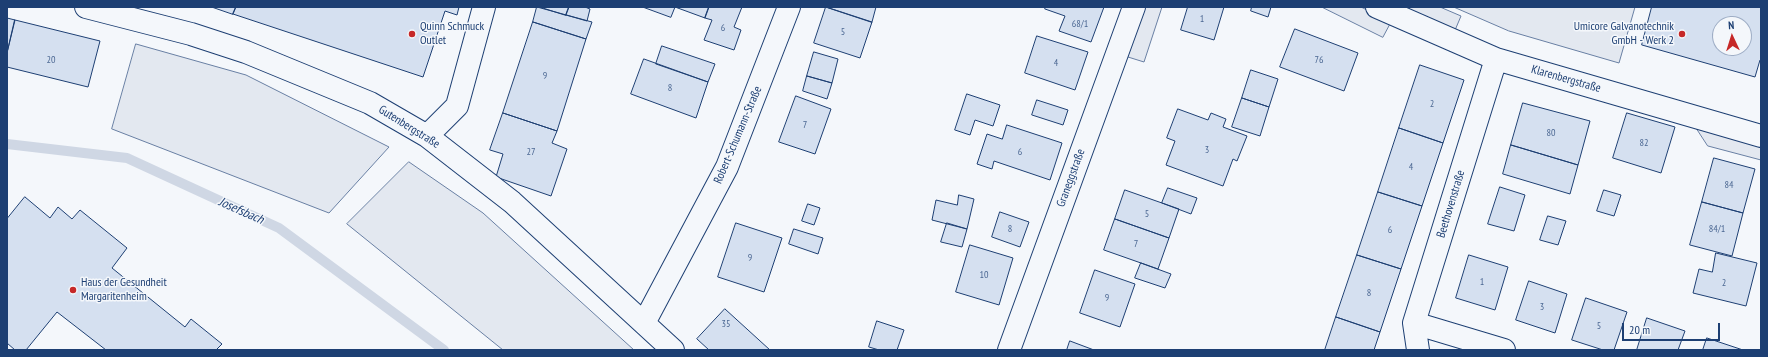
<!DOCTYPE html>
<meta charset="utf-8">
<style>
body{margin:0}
#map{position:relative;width:1768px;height:357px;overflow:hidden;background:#f4f7fb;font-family:"PT Sans Narrow",sans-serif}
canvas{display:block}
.frame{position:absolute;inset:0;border:8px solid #1d3f73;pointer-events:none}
.north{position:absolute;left:1712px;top:16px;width:40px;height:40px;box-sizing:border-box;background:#f4f7fb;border:1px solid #9eadc5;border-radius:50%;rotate:356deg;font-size:11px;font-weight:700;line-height:16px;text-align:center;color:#1d3f73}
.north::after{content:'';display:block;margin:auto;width:14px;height:18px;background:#c62828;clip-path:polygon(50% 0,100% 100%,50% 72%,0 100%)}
.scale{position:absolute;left:1622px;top:323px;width:98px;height:18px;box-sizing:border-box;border:2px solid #1d3f73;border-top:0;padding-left:5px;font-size:12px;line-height:14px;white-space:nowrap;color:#1d3f73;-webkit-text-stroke:3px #f4f7fb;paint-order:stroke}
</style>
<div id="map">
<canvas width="1768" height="357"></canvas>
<div class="frame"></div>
<div class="north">N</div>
<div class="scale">20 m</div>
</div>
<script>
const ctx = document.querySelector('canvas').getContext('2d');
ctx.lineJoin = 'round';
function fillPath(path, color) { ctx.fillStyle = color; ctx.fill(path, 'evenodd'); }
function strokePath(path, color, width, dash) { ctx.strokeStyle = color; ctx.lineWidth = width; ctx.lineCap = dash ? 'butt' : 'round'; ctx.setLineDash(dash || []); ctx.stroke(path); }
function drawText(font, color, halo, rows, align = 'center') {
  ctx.font = font + ' "PT Sans Narrow",sans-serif'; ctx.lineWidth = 3; ctx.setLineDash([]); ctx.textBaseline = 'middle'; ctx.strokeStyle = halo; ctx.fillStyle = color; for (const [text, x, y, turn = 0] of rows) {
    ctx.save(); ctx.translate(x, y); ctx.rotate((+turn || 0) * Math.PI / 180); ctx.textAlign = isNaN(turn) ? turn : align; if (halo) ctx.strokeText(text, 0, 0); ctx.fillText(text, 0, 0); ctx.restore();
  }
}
const parking = new Path2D(`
 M 1144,7 L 1162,7 L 1144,62 L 1128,57 Z
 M 1322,7 L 1361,7 L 1391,22 L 1383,37 Z
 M 1390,7 L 1440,7 L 1461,16 L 1453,35 Z
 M 1454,7 L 1635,7 L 1619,63 L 1509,31 Z
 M 136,44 L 246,75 L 389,147 L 329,213 L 112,129 Z
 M 1695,126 L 1761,144 L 1761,160 L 1708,146 Z
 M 409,162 L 483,213 L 634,350 L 503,350 L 347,224 Z`);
fillPath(parking, '#e3e8f0');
strokePath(parking, '#687fa3', 1);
strokePath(new Path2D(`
 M 7,144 L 127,158 L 279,228 L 444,350`), '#cfd7e4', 10);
const building = new Path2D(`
 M 212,7 L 236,7 L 233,14 Z
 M 236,7 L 459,7 L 457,15 L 445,11 L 423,77 L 233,14 Z
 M 537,7 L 592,22 L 586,39 L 533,22 Z
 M 540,7 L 569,7 L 566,15 Z
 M 569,7 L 585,7 L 590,9 L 587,21 L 566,15 Z
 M 643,7 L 709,7 L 705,18 L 675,7 L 671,17 Z
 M 709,7 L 742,7 L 734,27 L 741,30 L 734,50 L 704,40 L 712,20 L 705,18 Z
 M 826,7 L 876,7 L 872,22 Z
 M 826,7 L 872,22 L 860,58 L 814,43 Z
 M 1046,7 L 1104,7 L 1091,42 L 1059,31 L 1065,16 L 1045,9 Z
 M 1188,7 L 1224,7 L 1214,40 L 1181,30 Z
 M 1252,7 L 1271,7 L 1268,17 L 1251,11 Z
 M 1652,7 L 1761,7 L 1761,60 L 1760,60 L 1755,77 L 1642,45 ZM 1720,24 L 1744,24 L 1744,48 L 1720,48 Z
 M 7,18 L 15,20 L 7,53 Z
 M 15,20 L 100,41 L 88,87 L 7,67 L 7,53 Z
 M 533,22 L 586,39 L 557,131 L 503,113 Z
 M 1295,29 L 1358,53 L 1344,91 L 1280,67 Z
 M 1037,36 L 1088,52 L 1075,90 L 1025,73 Z
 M 662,46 L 715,64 L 708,82 L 656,64 Z
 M 814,52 L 838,59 L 832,83 L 807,76 Z
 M 644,59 L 708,82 L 696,118 L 631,94 Z
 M 1420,65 L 1464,80 L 1443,143 L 1399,128 Z
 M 1251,70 L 1278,79 L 1269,107 L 1242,98 Z
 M 807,76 L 832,83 L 827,99 L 803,91 Z
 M 967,94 L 1000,105 L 993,126 L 975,120 L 970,135 L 955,130 Z
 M 796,96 L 831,109 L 815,154 L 779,142 Z
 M 1242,98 L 1269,107 L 1260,136 L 1232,127 Z
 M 1037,100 L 1068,110 L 1063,125 L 1032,115 Z
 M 1523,103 L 1590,121 L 1578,165 L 1511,145 Z
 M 1178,109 L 1208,120 L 1211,113 L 1226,119 L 1223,127 L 1247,136 L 1237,161 L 1233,159 L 1223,186 L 1166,165 L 1175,141 L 1167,138 Z
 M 503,113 L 557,131 L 552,143 L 567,149 L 551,196 L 496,177 L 503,154 L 490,150 Z
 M 1627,113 L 1675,127 L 1661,173 L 1613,158 Z
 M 1007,125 L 1062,143 L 1050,180 L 994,161 L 992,169 L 977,164 L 987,134 L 1002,139 Z
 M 1399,128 L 1443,143 L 1422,206 L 1378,192 Z
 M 1511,145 L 1578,165 L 1570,194 L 1503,174 Z
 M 1714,158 L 1755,169 L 1743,213 L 1702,202 Z
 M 1500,187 L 1525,195 L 1514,231 L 1488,224 Z
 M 1168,188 L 1197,198 L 1191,214 L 1162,203 Z
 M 1125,190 L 1179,209 L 1169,238 L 1115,219 Z
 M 1604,190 L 1621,195 L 1614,216 L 1597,211 Z
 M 1378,192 L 1422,206 L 1401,269 L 1357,255 Z
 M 959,195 L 974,199 L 967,229 L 932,220 L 936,200 L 957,205 Z
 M 25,197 L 50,218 L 58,207 L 72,219 L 80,210 L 127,248 L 112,268 L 185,327 L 191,319 L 222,344 L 217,349 L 219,350 L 106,350 L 57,312 L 26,350 L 15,350 L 7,343 L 7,219 Z
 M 1702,202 L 1743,213 L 1732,256 L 1690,245 Z
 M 808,204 L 820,208 L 814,225 L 802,221 Z
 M 1000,212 L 1029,222 L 1020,247 L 992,237 Z
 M 1548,216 L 1566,221 L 1558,245 L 1540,240 Z
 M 1115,219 L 1169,238 L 1158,269 L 1104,250 Z
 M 736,223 L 782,238 L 764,292 L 718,277 Z
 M 947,223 L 967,229 L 962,247 L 941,242 Z
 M 794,229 L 823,238 L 818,254 L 789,244 Z
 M 970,245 L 1013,258 L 999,305 L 956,292 Z
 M 1716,253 L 1757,263 L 1746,306 L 1693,293 L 1699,269 L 1712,272 Z
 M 1357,255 L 1401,269 L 1380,332 L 1336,317 Z
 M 1469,255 L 1508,267 L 1495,310 L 1456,298 Z
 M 1141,263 L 1171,274 L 1165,288 L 1135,278 Z
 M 1095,270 L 1135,284 L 1120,327 L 1080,313 Z
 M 1529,281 L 1567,294 L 1555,333 L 1516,320 Z
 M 1586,298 L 1627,312 L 1614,350 L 1603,350 L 1572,340 Z
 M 725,309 L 770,350 L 709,350 L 697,339 Z
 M 1336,317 L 1380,332 L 1374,350 L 1325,350 Z
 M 1647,318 L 1685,331 L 1678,350 L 1637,350 Z
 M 877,321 L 904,330 L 897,350 L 879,350 L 869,347 Z
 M 1707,338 L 1743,350 L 1703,350 Z
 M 1070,341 L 1094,350 L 1067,350 Z`);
fillPath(building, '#d5e0f0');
strokePath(building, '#1d3f73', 1);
const minor = new Path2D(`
 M 86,7 L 191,34 L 246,52 L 370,103 L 427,136 L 512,202 L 673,350
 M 1377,7 L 1496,59 L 1761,136
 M 427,136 L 457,106 L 484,7
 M 644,323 L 727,167 L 789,7
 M 1414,323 L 1504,350
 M 1009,350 L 1134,7
 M 1418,350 L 1414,323 L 1496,59`);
strokePath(minor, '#1d3f73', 24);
strokePath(minor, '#f4f7fb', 22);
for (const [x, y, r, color] of [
 [412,34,4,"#c62828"],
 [1682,34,4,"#c62828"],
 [73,290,4,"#c62828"]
]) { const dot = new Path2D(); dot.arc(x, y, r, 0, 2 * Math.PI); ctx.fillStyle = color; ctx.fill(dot); strokePath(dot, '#f4f7fb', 1.5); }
drawText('10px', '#4b6792', null, [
 ["1",1202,19],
 ["68/1",1080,24],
 ["6",723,28],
 ["5",843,32],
 ["20",51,60],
 ["76",1319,60],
 ["4",1056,63],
 ["9",545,76],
 ["8",670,88],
 ["2",1432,104],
 ["7",805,125],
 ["80",1551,133],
 ["82",1644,143],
 ["3",1207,150],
 ["27",531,152],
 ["6",1020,152],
 ["4",1411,167],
 ["84",1729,185],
 ["5",1147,214],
 ["8",1010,229],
 ["84/1",1717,229],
 ["6",1390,230],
 ["7",1136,244],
 ["9",750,258],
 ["10",984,275],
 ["1",1482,282],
 ["2",1724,283],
 ["8",1369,293],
 ["9",1107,298],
 ["3",1542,307],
 ["35",726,324],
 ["5",1599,326]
]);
drawText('12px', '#1d3f73', '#f4f7fb', [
 ["Quinn Schmuck",420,27],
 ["Outlet",420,41],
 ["Umicore Galvanotechnik",1674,27,"right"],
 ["GmbH - Werk 2",1674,41,"right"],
 ["Haus der Gesundheit",81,283],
 ["Margaritenheim",81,297]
], 'left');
drawText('12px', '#1d3f73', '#f4f7fb', [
 ["Klarenbergstraße",1566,79,16],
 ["Gutenbergstraße",409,127,32],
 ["Robert-Schumann-Straße",738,135,-67],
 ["Graneggstraße",1071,178,-70],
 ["Beethovenstraße",1451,204,-73]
]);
drawText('italic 13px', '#1d3f73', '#f4f7fb', [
 ["Josefsbach",241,211,24]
]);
</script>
